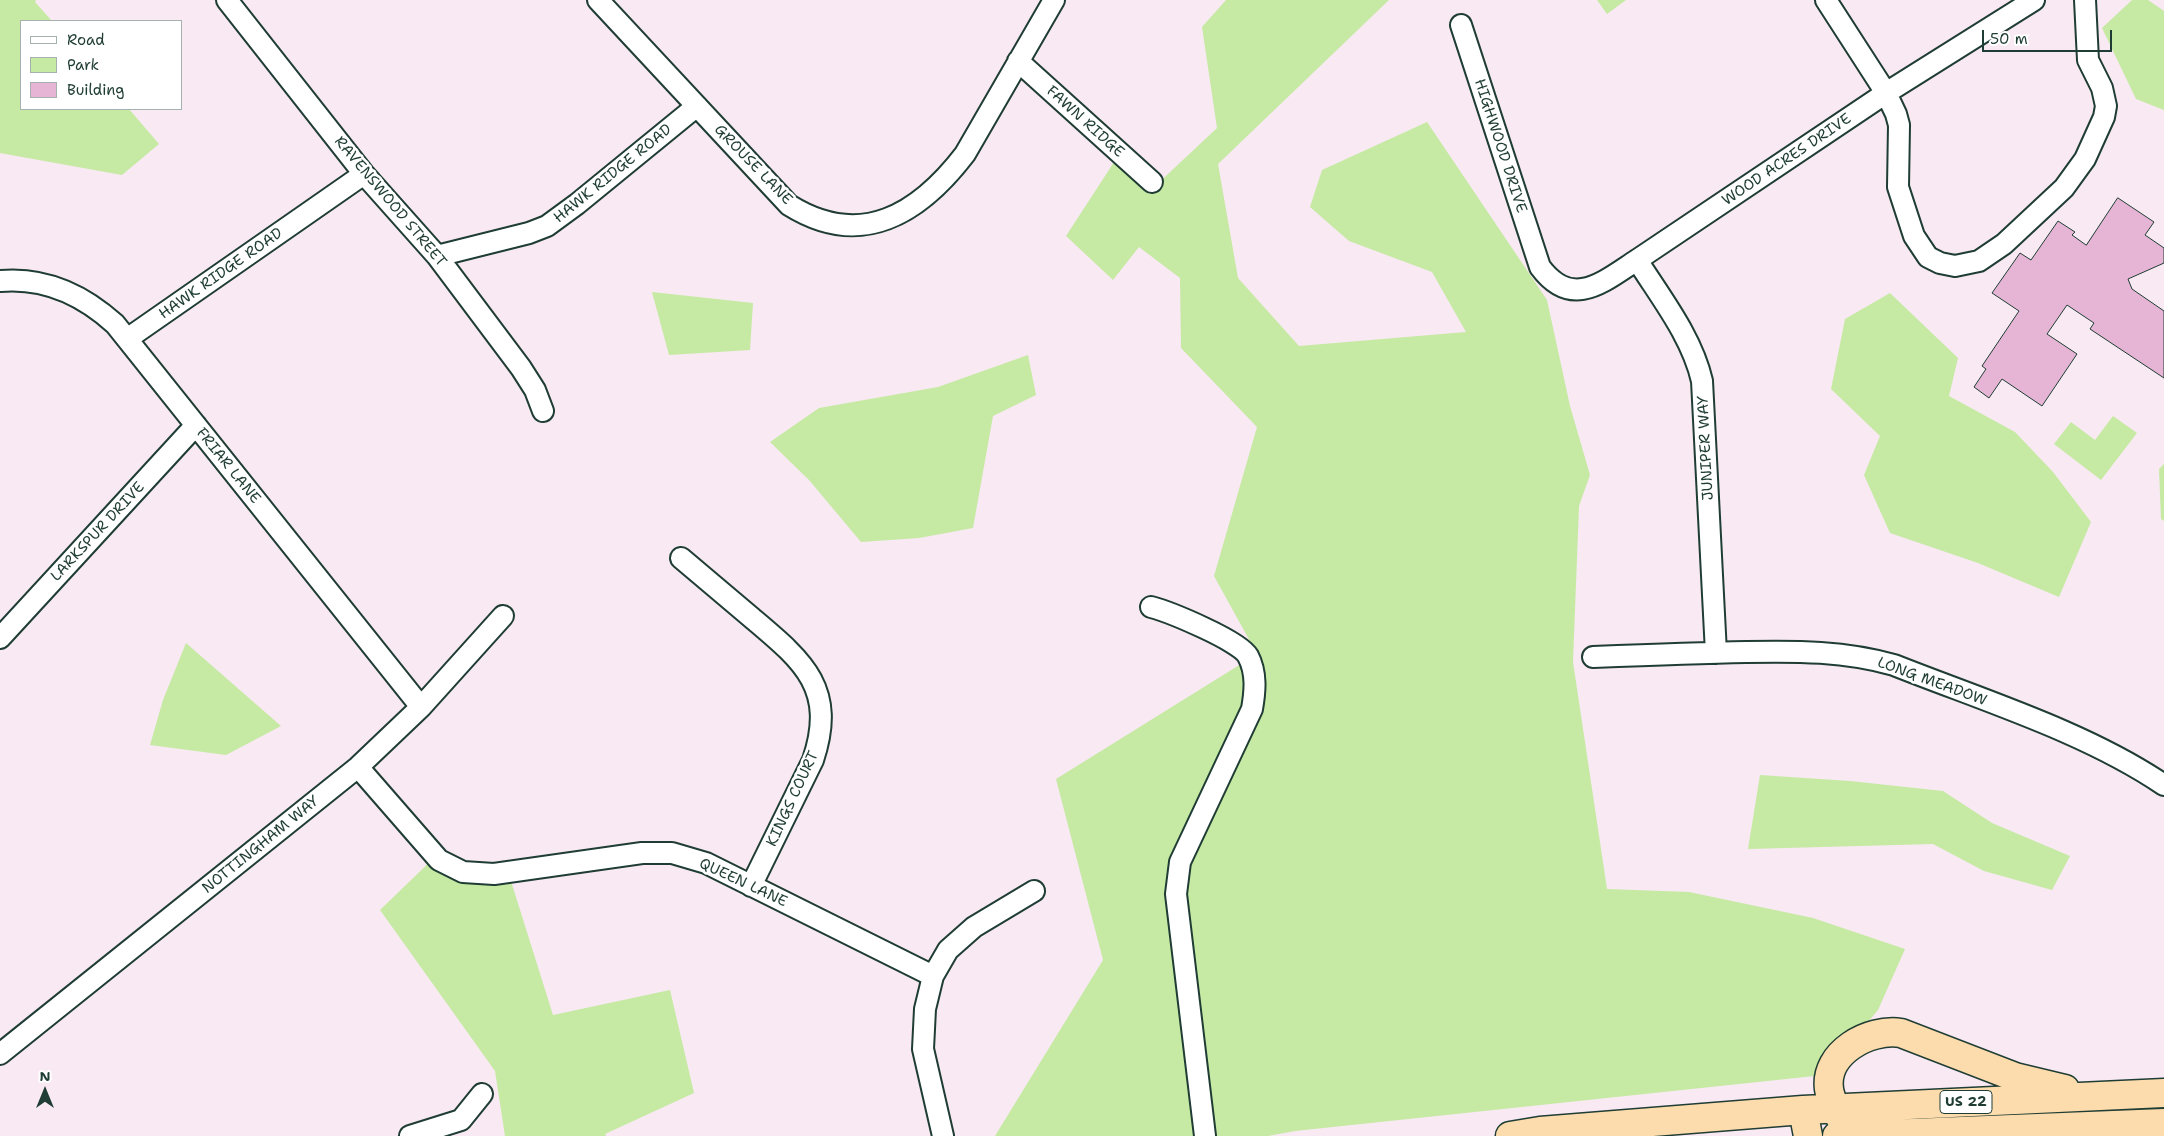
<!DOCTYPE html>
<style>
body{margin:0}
#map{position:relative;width:2164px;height:1136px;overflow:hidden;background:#f8e9f2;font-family:"Shantell Sans",sans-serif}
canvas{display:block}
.legend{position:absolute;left:20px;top:20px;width:162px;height:90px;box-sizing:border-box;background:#fff;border:1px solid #a5b1ae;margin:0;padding:6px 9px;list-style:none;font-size:15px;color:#1f3d34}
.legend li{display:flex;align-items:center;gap:10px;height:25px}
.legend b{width:25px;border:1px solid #a5b1ae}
.north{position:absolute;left:20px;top:1066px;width:50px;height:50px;-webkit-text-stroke:4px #fff;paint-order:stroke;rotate:0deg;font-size:14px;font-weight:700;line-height:20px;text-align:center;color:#1f3d34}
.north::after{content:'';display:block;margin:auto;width:18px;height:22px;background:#1f3d34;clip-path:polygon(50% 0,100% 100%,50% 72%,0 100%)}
.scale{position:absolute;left:1982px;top:30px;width:130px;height:22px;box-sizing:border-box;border:2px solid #1f3d34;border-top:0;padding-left:6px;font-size:15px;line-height:18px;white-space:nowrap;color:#1f3d34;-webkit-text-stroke:4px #fff;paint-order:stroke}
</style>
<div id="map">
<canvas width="2164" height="1136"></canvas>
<ul class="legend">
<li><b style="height:6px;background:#fff"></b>Road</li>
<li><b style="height:14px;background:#c6eaa3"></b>Park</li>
<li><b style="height:14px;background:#e6b5d5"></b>Building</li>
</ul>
<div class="north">N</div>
<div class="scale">50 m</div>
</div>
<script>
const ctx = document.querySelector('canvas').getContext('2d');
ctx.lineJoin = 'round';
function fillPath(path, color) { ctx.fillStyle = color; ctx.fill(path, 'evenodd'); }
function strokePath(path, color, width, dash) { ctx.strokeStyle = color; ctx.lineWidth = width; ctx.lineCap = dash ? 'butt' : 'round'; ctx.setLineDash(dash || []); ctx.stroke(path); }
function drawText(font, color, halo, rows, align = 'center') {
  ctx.font = font + ' "Shantell Sans",sans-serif'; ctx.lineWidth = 5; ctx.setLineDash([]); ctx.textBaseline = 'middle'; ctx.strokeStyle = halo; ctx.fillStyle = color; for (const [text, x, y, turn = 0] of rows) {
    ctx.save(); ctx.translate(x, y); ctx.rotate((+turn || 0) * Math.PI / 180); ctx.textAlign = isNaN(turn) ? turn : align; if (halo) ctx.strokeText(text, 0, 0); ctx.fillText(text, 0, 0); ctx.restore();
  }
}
fillPath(new Path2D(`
 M 0,0 L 36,0 L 35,2 L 52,21 L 21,21 L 21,109 L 129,109 L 159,144 L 122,175 L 0,153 Z
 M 1226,0 L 1389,0 L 1218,164 L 1238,278 L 1299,346 L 1466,332 L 1432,272 L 1349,241 L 1310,207 L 1322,170 L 1427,122 L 1547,300 L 1570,406 L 1590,475 L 1579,506 L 1573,662 L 1607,889 L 1689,892 L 1813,918 L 1905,949 L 1878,1010 L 1824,1075 L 1295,1131 L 1268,1136 L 995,1136 L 1103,960 L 1056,779 L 1257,654 L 1214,576 L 1257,427 L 1181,348 L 1180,278 L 1139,247 L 1113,280 L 1066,236 L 1118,156 L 1152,189 L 1217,128 L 1202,27 Z
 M 1597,0 L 1626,0 L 1607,14 Z
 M 2132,0 L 2148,0 L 2164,11 L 2164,110 L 2136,99 L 2102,28 Z
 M 652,292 L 753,303 L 750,350 L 669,355 Z
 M 1890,293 L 1958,358 L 1949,396 L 2015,432 L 2053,472 L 2091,522 L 2059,597 L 1978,563 L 1890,533 L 1864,475 L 1880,436 L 1831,389 L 1845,319 Z
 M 1028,355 L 1036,395 L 993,416 L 973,528 L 919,538 L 861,542 L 809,480 L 770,442 L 819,408 L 938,387 Z
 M 2113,416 L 2137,433 L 2101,480 L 2054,444 L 2071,422 L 2095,440 Z
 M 2164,464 L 2164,521 L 2161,519 L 2159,469 Z
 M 186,643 L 281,726 L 226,755 L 150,745 L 163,700 Z
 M 1760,775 L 1850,781 L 1943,791 L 1992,823 L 2070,856 L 2052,890 L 1984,871 L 1933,844 L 1748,849 Z
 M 439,853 L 510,878 L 553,1015 L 670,990 L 694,1093 L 605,1134 L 606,1136 L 505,1136 L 495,1071 L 380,910 Z`), '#c6eaa3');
const building = new Path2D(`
 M 2118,198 L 2154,222 L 2145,235 L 2164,248 L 2164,263 L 2128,279 L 2132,289 L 2164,311 L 2164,378 L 2090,329 L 2094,323 L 2067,305 L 2047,334 L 2077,354 L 2042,406 L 2002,379 L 1989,398 L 1974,387 L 1986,369 L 1982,366 L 2019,311 L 1992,293 L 2020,253 L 2031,260 L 2058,221 L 2075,232 L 2072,235 L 2086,245 Z`);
fillPath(building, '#e6b5d5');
strokePath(building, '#1f3d34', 1);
const minor = new Path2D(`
 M 227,0 L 364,174 L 437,256 L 521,368 L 535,390 L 543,411
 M 598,0 L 789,205 C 861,250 919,214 965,154 L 1054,0
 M 1826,0 L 1886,93 L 1896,114 L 1899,125 L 1898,187 L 1914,236 L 1928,257 L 1940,263 L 1955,266 L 1979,261 L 2004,244 L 2064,188 L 2085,159 L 2104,117 L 2106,106 L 2102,88 L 2088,60 L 2085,0
 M 1461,25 L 1540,267 C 1572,310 1603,282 1637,260 L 1886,93 L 2034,0
 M 1018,61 L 1152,182
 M 437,256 L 529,233 L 547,226 L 577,204 L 697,106
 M 1637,260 C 1661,298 1692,337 1702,381 L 1716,653
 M 0,281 C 44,277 83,295 115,324 L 421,707
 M 127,339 L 364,174
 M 681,558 C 705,578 728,598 752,618 C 803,661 837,688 813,760 L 751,886
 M 1151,607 C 1170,612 1240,641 1248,656 C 1257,673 1255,692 1252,709 L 1180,862 L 1176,894 L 1205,1136
 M 0,638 L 196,425
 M 1593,657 C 1644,655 1695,653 1746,652 C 1797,651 1845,651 1894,665 C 1982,700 2086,732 2164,785
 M 358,767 L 439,860 L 463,872 L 494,874 L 642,853 L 672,853 L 706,863 L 933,976
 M 0,1054 L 358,767 L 421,707 L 503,616
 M 410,1136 L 461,1120 L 482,1094
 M 943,1136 L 923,1049 L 925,1009 L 933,976 L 948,950 L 974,927 L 1034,891`);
const highway = new Path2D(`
 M 1803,1110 L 1808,1136
 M 1850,1135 C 1843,1122 1831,1104 1829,1089 C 1824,1053 1869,1028 1901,1033 L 2015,1077 L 2065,1089
 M 1510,1136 L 1540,1131 L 1803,1110 L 2164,1093
 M 1837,1136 L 2164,1123`);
strokePath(minor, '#1f3d34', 24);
strokePath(highway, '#1f3d34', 31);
strokePath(minor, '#fff', 20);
strokePath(highway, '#fcdcac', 28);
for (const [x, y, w] of [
 [1966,1102,52]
]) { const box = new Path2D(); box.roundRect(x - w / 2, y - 11.5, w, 23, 4); ctx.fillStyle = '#fff'; ctx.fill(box); strokePath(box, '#1f3d34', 1); }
drawText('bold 14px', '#1f3d34', null, [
 ["US 22",1966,1102]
]);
drawText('15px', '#1f3d34', '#fff', [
 ["FAWN RIDGE",1085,122,42],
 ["HIGHWOOD DRIVE",1500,146,72],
 ["WOOD ACRES DRIVE",1787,160,-34],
 ["GROUSE LANE",753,165,46],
 ["HAWK RIDGE ROAD",613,174,-39],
 ["RAVENSWOOD STREET",390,202,50],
 ["HAWK RIDGE ROAD",221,274,-35],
 ["JUNIPER WAY",1706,448,-93],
 ["FRIAR LANE",228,466,51],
 ["LARKSPUR DRIVE",98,532,-47],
 ["LONG MEADOW",1932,682,20],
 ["KINGS COURT",793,799,-65],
 ["NOTTINGHAM WAY",261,845,-39],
 ["QUEEN LANE",743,883,25]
]);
</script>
